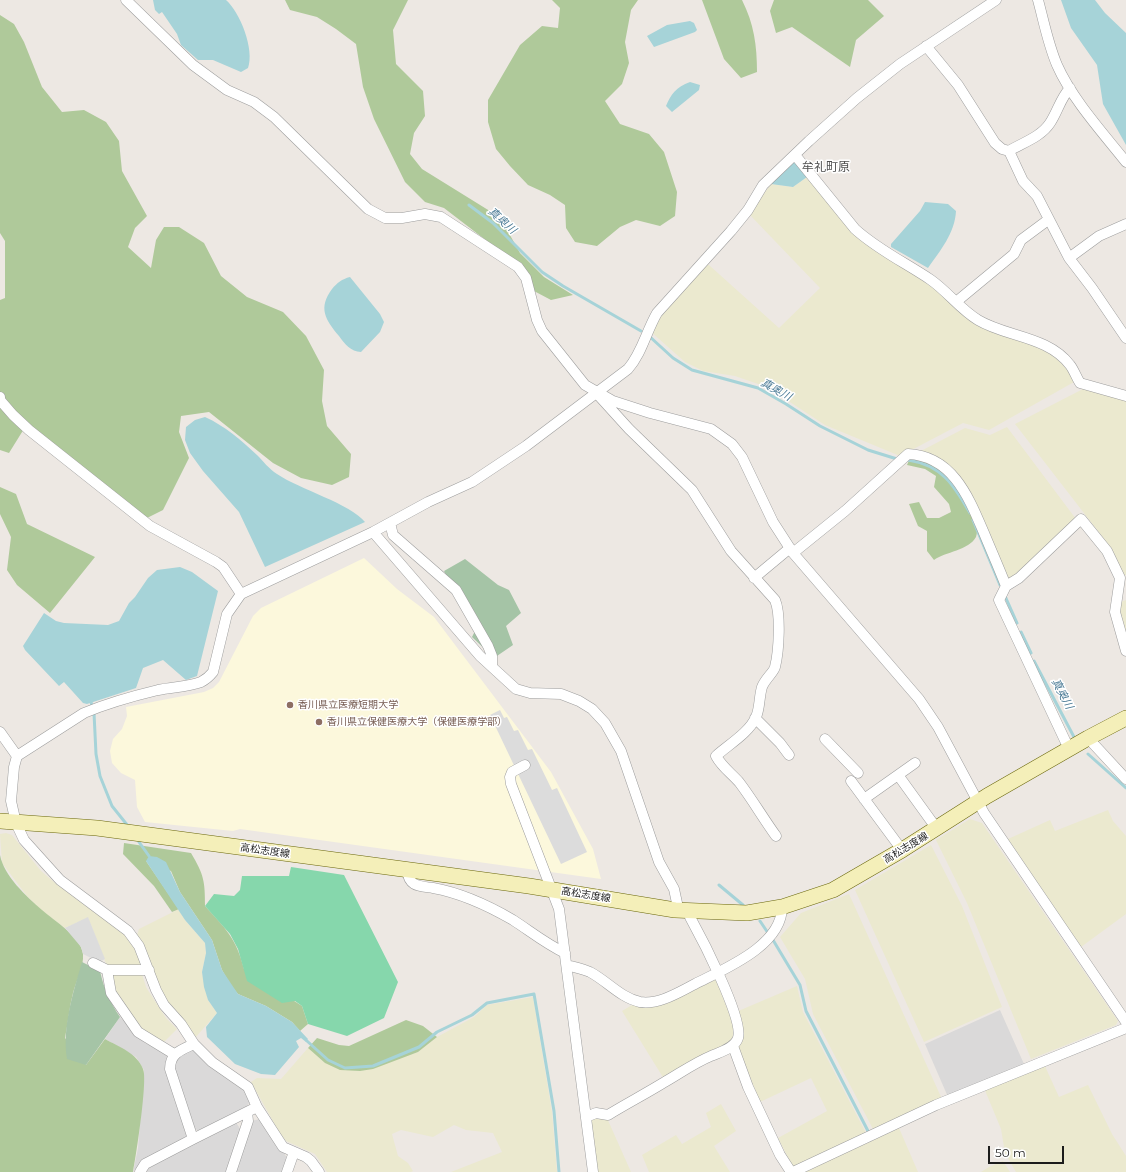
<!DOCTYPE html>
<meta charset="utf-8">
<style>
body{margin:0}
#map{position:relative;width:1126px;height:1172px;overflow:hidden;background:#ede8e3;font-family:Montserrat,sans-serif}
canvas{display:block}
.scale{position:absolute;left:988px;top:1146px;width:76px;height:18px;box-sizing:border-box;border:2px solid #1c1c1c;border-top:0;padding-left:5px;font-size:12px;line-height:14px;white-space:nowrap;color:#1c1c1c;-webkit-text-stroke:3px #fff;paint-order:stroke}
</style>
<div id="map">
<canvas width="1126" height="1172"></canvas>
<div class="scale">50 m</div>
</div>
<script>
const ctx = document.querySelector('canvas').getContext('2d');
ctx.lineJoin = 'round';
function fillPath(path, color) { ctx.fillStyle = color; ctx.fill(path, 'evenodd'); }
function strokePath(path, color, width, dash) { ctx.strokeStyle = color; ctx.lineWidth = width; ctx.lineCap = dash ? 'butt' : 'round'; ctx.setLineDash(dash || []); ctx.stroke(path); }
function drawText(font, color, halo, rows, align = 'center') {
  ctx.font = font + ' Montserrat,"Noto Sans JP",sans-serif'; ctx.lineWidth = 3; ctx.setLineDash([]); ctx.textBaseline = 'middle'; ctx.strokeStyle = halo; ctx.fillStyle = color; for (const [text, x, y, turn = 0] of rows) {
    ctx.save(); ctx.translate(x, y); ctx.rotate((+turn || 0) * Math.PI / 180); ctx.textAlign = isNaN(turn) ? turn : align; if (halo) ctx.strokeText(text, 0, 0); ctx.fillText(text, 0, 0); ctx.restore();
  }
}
fillPath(new Path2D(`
 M 1000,1010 L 1024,1064 L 948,1097 L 925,1044 Z
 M 120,1017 L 145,1043 L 169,1055 L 166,1060 L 166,1069 L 188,1137 L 142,1161 L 133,1172 L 138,1148 L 144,1070 L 136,1057 L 105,1039 Z
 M 192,1048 L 245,1088 L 250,1101 L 246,1108 L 199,1131 L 193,1128 L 173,1063 L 176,1056 Z
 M 260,1119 L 288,1159 L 284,1172 L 234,1172 L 251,1121 Z
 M 235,1121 L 241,1130 L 226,1172 L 147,1172 L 147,1168 Z`), '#dad9d9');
fillPath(new Path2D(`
 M 364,558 L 397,589 L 434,617 L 551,772 L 593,849 L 601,879 L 240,829 L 233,831 L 145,822 L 137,807 L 135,780 L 121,773 L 112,763 L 110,751 L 113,739 L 122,729 L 127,716 L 126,707 L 204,692 L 213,688 L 219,682 L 253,616 L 261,608 Z`), '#fcf8dc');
fillPath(new Path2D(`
 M 807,177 L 852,231 L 945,296 L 1029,344 L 1052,354 L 1071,373 L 1074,382 L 989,430 L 963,423 L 900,456 L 825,425 L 767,387 L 735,376 L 703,371 L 685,362 L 650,331 L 660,316 L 705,264 L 709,265 L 779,328 L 820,288 L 749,214 L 771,184 L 793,187 Z
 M 1083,389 L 1126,399 L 1126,575 L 1123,576 L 1111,548 L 1015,424 Z
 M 1007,427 L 1076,519 L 1016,576 L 1008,580 L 970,493 L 919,452 L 965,428 L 990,435 Z
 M 1126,600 L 1126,640 L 1118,603 Z
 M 1108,810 L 1113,821 L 1126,836 L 1126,914 L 1081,947 L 1008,839 L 1050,820 L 1055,831 Z
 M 970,819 L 982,823 L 1118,1021 L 1116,1025 L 1031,1059 L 967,903 L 936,840 Z
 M 6,833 L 12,835 L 41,871 L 54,882 L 125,935 L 135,949 L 142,967 L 107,966 L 88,918 L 65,928 L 42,911 L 27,896 L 2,863 L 0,834 Z
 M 931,845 L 962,906 L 1002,1007 L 924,1042 L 855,890 Z
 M 849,894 L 942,1099 L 873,1129 L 813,1014 L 805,979 L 780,937 L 801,913 Z
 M 179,909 L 185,920 L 205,943 L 206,953 L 202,972 L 208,1000 L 217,1013 L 195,1038 L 166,1003 L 137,935 L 139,929 Z
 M 109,974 L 142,974 L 146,987 L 153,998 L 166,1018 L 177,1029 L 162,1044 L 139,1030 L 114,992 Z
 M 715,977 L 734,1026 L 736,1033 L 731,1044 L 664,1079 L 622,1011 L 632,1005 Z
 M 797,986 L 803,1012 L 866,1133 L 793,1167 L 778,1138 L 827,1111 L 811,1078 L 760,1102 L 737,1045 L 736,1012 Z
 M 533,997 L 552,1112 L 557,1172 L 451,1172 L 502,1152 L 493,1133 L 466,1130 L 454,1125 L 433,1137 L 401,1130 L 392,1134 L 398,1156 L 408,1163 L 413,1171 L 411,1172 L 327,1172 L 315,1154 L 286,1141 L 279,1132 L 251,1082 L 257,1078 L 281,1079 L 308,1048 L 325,1063 L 398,1058 L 418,1052 L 437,1037 L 474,1017 L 487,1005 Z
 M 1044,1064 L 1059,1097 L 1088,1085 L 1112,1134 L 1126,1156 L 1126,1172 L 1016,1172 L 1005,1153 L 1001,1129 L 984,1088 Z
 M 721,1104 L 736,1131 L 714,1146 L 730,1172 L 649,1172 L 642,1155 L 676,1135 L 682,1144 L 711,1127 L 706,1113 Z
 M 597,1116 L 607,1118 L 631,1172 L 597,1172 L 590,1119 Z
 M 899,1128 L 918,1172 L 802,1172 L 867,1143 Z
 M 1003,1161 L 1010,1172 L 981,1172 L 989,1167 Z`), '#ebe9cf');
fillPath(new Path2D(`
 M 285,0 L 408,0 L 393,30 L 396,64 L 423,91 L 425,116 L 414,133 L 410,154 L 422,169 L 493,213 L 506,228 L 520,253 L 544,277 L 573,295 L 551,300 L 534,291 L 500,251 L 444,208 L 425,202 L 405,182 L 374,119 L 363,87 L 356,44 L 336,29 L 317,17 L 290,10 Z
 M 552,0 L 638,0 L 631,10 L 625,42 L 629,63 L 622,84 L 605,101 L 620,124 L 649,134 L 664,152 L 677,192 L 675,216 L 660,226 L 636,220 L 620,227 L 597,246 L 575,242 L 566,228 L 565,205 L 550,195 L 528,185 L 510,166 L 496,149 L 488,122 L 488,100 L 520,45 L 542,26 L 558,28 L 560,8 Z
 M 702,0 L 742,0 C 754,24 757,45 757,72 L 741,78 L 724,59 Z
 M 774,0 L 868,0 L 884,16 L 856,40 L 850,67 L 792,27 L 776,33 L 770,11 Z
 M 0,15 L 14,24 L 24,42 L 42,87 L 62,112 L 84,110 L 106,122 L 119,141 L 122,171 L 147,216 L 135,228 L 128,247 L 151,268 L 156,240 L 164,227 L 179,227 L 204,243 L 221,276 L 247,297 L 283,312 L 306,336 L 324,370 L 322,401 L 327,426 L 351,454 L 349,477 L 332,485 L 301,478 L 273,463 L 209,412 L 181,416 L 179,432 L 189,458 L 163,510 L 143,520 L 27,424 L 9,453 L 0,450 L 0,300 L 5,298 L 5,241 L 0,233 Z
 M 910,458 C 922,459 934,464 944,471 C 957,480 983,520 976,537 C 969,550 945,552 934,560 L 927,551 L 927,531 L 918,526 L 909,504 L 919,502 L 927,518 L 939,518 L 951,512 L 949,504 L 934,487 L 936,476 L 925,469 L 907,465 Z
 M 0,487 L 16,494 L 27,524 L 95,557 L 50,613 L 17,585 L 7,570 L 11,537 L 0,514 Z
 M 124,843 L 191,853 C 204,875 205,881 205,906 C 226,929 236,938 244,969 L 302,1006 L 308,1024 L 300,1031 L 292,1022 L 266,1006 L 238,994 L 231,986 L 222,970 L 212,940 L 180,892 L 171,871 L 146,861 L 179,909 L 172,912 L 154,886 L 123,854 Z
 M 0,855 C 4,876 26,896 42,910 C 54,921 81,936 83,954 C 84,967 76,981 73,993 C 69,1008 68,1023 65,1038 L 86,1065 L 105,1039 C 119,1047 137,1053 143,1069 C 148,1079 136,1157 133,1172 L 0,1172 Z
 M 406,1020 L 423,1026 L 437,1037 L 418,1052 L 373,1069 L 360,1071 L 340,1070 L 325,1063 L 308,1048 L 317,1038 L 339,1045 L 349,1046 Z`), '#afc99a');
fillPath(new Path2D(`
 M 465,559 L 498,585 L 509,590 L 521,613 L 506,626 L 513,645 L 494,658 L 472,637 L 475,631 L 444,571 Z
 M 82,962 L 100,971 C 104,989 110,1002 120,1017 L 86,1065 L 67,1059 C 62,1027 73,993 82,962 Z`), '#a5c4a6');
fillPath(new Path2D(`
 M 291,867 L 344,875 L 398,982 L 384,1018 L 347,1036 L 308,1024 L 302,1006 L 295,1001 L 282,1003 L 247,981 L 238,949 L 230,934 L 205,906 L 214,894 L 234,896 L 240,890 L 242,876 L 289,876 Z`), '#86d7ac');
fillPath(new Path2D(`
 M 500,710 L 504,718 L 507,717 L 514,731 L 518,730 L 528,750 L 532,749 L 552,790 L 557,788 L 587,852 L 561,864 L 490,715 Z
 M 88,917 L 105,959 L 99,962 L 83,954 L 81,947 L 65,928 Z`), '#dcdcdc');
fillPath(new Path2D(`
 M 153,0 L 226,0 C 240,12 255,50 248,68 L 241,72 L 213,60 L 198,60 L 181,45 L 177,34 L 162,12 L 159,14 L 155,10 Z
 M 1061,0 L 1095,0 L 1105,13 L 1126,33 L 1126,145 L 1103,104 L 1097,65 L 1071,28 Z
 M 690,21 L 694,23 L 697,30 L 695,32 L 654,47 L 647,36 L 667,25 Z
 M 690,82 L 700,85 L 699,90 L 672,112 L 666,106 C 671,94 676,87 690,82 Z
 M 790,162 L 796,163 L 807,177 L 793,187 L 771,184 Z
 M 925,202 L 948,204 L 956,211 C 955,233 940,251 928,268 L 891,247 L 891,244 L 920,211 Z
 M 350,277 L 380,314 L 384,322 L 380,332 L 361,352 C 351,352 344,343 339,336 C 325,319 318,308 332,289 C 337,283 342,279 350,277 Z
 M 205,417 C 225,426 241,440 257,455 C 263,461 269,469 277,474 C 299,489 351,504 365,522 L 265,567 L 239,512 L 203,471 L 190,453 L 185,440 L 186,427 L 195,420 Z
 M 180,567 L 192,572 L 218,591 L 197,676 L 186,680 L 163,660 L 143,668 L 136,688 L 87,704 L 83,703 L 64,682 L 59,686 L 25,650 L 23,646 L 44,613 L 56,621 L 64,623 L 108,625 L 119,621 L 129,603 L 135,597 L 148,578 L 157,570 Z
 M 149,856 L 157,857 L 166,862 L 180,892 L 212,940 L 222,970 L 238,994 L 266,1006 L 292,1022 L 308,1039 L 306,1042 L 301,1038 L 296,1041 L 299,1047 L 275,1075 L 261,1074 L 235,1064 L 207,1037 L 206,1027 L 217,1013 L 208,1000 L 204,987 L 202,972 L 206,953 L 205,943 L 185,920 L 146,861 Z`), '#a6d3d8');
strokePath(new Path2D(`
 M 469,205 L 493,223 L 542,272 L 563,286 L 641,331
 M 649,336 L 673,358 L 692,370 L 758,388 L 786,404 L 820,426 L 868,450 L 897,459
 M 908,460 C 942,465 954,485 970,513
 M 973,520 L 1000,585
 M 1005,596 L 1017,623
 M 1021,632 L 1031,653
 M 1034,661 L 1074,737
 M 91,702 L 94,713 L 96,754 L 100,776 L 112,806 L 128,826
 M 1088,754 L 1126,788
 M 139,842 L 149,856
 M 719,885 L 743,905
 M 760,921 L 768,933
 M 773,940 L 800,985 L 806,1011 L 868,1131
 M 307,1041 L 328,1060 L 345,1068 L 373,1066 L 419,1047 L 437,1032 L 472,1015 L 487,1003 L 534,994 L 554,1111 L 559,1172`), '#a6d3d8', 3);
const street = new Path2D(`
 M 126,0 L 193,65 L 227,90 L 254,102 L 274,117 L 368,209 L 385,218 L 402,218 L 425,214 L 441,217 L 518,267 L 526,278 L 537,320 L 542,331 L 585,385 L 613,401 L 650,413 L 711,429 L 732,444 L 742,457 L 773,522 L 793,553 L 919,699 L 938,727 L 984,813 L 1126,1022
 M 1038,0 C 1044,22 1048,44 1057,65 C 1072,99 1103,133 1126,162
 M 926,46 L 958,85 L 995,143 L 1002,149 L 1009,151 C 1022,143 1041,137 1050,123 C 1058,111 1060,99 1070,88
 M 1009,151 L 1023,181 L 1037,196 L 1069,258 L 1099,236 L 1126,224
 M 795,155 L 855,229 C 878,250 906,263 931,280 C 948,292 960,309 978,320 C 1006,337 1048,336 1070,365 C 1074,370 1076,377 1080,383 L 1126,396
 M 1069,258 L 1092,288 L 1126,338
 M 956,302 L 1014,254 L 1021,240 L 1048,220
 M 0,397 L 0,400 L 13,415 L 29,430 L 150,526 L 216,562 L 223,567 L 241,594
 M 600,397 L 629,429 L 692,490 L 731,551 L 775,600 C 781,614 779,651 775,667 C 774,672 765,679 762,687 C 759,697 760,708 756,717 C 749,733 728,745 716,756 C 722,767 731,773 739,782 C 752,799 763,818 776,836
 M 390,523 L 393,535 L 456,590 L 488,646 L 492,656 L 492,667
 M 373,532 L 480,656 L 516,689 L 530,693 L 561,694 L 579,701 L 592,709 L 605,723 L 621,751 L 659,862 L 674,889 L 677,903 L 675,910
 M 793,553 L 845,511 L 908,454 C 953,456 969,498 984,533 C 991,550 999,568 1006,586
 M 754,578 L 790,548
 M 755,718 L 780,743 L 789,755
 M 0,732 L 17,756 L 14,767 L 11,801 L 16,823 L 24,840 L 60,880 L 128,931 L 139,946 L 156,990 L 164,1005 L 181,1024 L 194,1044 L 212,1062 L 248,1087 L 257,1107 L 283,1147 L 306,1157 L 311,1161 L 319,1172
 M 1088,738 L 1126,779
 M 825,739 L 858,773
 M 1069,749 L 999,600 L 1006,586 L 1019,578 L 1081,519 L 1107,551 L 1120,578 L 1115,612 L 1126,651
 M 17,756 L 84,713 C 108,703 133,696 158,690 C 172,687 188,687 201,682 C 207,679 209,677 213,672 L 227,614 L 241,594 L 373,532 L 428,502 L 472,482 L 526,446 L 628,369 C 642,353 646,332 657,313 L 731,231 L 748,210 L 763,185 L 809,141 L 857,98 L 900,64 L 996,0
 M 525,765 L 512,772 L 510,777 L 511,784 L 559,909 L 593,1172
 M 898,775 L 937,829
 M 851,781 L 902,850
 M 864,799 L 915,763
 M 407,870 C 409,887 419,886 433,888 C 461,893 489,906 513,920 C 530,931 546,944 565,953
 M 93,963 L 107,970 L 111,993 L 138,1032 L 174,1054
 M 567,965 C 574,967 583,969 590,972 C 607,981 621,998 640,1002 C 659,1005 679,992 695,984 C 724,969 782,946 782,907
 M 107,970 L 149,970
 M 733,1046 L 748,1087 L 780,1155 L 791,1172
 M 586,1117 L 596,1113 L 608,1115 C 626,1104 645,1094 663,1083 C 679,1074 694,1063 711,1056 C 720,1052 735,1048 738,1038 C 744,1019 701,937 690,917 L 689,912
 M 193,1139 L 170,1069 C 170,1053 181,1050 194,1044
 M 140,1172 L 145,1164 L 193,1139 L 257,1107
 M 231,1172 L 248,1121 L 247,1112
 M 287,1172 L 294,1152
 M 793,1172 L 936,1105 L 1126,1028`);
const secondary = new Path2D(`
 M 0,821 L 97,828 L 529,886 L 675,910 L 747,913 L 782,907 L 833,890 L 902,850 L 987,796 L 1088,738 L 1126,718`);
strokePath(street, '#9d9d9d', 11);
strokePath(secondary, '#6a670c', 16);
strokePath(street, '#fff', 10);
strokePath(secondary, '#f4efb9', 15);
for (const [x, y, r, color] of [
 [290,705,4,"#8d6e63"],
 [319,722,4,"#8d6e63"]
]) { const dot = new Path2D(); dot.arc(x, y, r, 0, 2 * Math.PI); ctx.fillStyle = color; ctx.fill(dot); strokePath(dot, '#fff', 1.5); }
drawText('10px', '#785e54', '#fff', [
 ["香川県立医療短期大学",298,705],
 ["香川県立保健医療大学（保健医療学部）",327,722]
], 'left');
drawText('10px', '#1c1c1c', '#fff', [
 ["高松志度線",906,848,-31],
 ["高松志度線",265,851,8],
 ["高松志度線",586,895,9]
]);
drawText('italic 11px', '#4a7a95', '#fff', [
 ["真奥川",502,221,42],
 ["真奥川",776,390,29],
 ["真奥川",1062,694,62]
]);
drawText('12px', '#4f4f4f', '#fff', [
 ["牟礼町原",826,167]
]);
</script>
